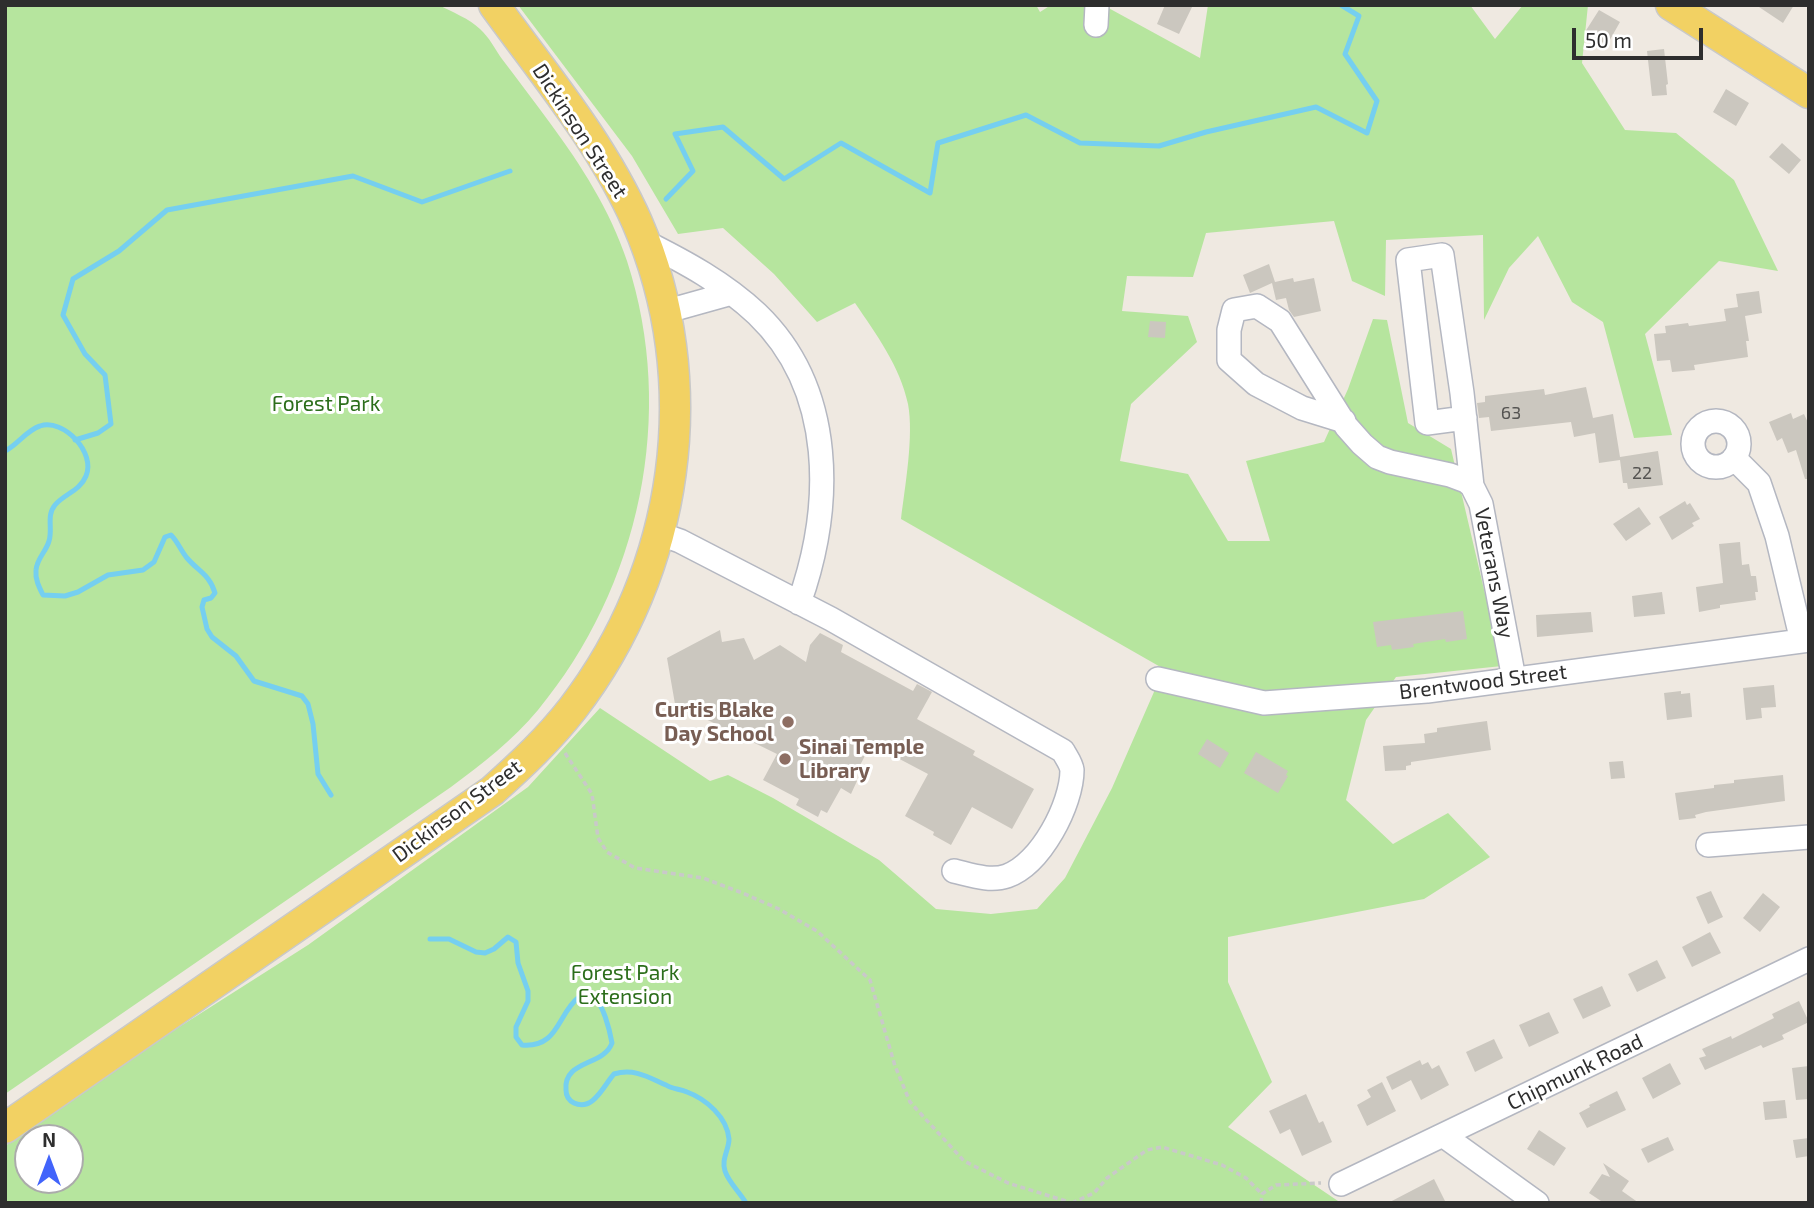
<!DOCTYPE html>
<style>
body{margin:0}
#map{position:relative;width:1814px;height:1208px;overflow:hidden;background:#efe9e1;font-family:"Exo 2",sans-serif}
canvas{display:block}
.frame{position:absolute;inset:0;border:7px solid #2e2e2e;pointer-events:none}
.north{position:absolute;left:14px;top:1124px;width:70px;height:70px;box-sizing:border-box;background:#fff;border:2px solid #ababab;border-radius:50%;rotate:0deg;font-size:19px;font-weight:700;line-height:28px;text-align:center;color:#2e2e2e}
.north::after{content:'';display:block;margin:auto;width:24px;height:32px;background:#4264fb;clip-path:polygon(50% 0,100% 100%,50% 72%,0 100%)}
.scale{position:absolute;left:1572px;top:28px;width:131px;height:32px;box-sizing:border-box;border:4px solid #2e2e2e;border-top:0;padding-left:9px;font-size:21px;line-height:24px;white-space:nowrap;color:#2e2e2e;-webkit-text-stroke:5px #fff;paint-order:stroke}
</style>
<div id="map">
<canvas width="1814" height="1208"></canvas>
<div class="frame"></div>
<div class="north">N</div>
<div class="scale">50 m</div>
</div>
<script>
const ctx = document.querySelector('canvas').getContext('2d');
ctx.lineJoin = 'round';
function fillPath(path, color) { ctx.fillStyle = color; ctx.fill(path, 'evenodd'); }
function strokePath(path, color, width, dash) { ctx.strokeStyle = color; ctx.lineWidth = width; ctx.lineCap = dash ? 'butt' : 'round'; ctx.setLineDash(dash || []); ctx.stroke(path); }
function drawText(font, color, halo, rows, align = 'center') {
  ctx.font = font + ' "Exo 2",sans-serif'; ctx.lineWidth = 6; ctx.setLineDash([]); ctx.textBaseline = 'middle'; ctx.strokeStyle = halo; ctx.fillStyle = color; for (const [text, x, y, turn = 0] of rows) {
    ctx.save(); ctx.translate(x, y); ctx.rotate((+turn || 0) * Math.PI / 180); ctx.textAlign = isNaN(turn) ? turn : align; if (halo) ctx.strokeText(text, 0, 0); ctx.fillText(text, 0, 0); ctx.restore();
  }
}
fillPath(new Path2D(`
 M 5,5 L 439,5 C 452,12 470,19 480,29 C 489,37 495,49 502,59 C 518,80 534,101 550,123 C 581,165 610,210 627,261 C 677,414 640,587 538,710 C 513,740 482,764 451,787 L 5,1094 Z
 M 518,5 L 1036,5 L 1040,12 L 1051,5 L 1103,5 L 1200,58 L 1208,5 L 1470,5 L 1495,39 L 1523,5 L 1588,5 L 1582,63 L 1625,130 L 1676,133 L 1734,180 L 1778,271 L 1719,261 L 1645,334 L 1672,435 L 1634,438 L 1603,322 L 1572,302 L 1538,236 L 1509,268 L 1484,320 L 1483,235 L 1386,240 L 1385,296 L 1352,281 L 1334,221 L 1206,233 L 1193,277 L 1127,276 L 1122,311 L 1188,316 L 1197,342 L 1131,404 L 1120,461 L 1188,474 L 1228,541 L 1270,541 L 1246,461 L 1324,442 L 1348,389 L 1373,319 L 1387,320 L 1408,423 L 1451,449 L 1502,666 L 1396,677 L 1366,720 L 1346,800 L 1393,844 L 1448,813 L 1490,857 L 1424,899 L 1228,937 L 1228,982 L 1272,1082 L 1228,1127 L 1341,1203 L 5,1203 L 5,1146 L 88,1085 L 308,945 L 528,787 L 600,708 L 710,781 L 728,775 L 773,798 L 879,860 L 936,909 L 991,914 L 1037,909 L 1065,878 L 1112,788 L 1164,669 L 901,519 C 905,486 914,436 908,404 C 900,366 876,334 855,303 L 817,322 L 774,274 L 723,228 L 678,234 L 632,156 ZM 28,1138 L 70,1138 L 70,1180 L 28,1180 Z`), '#b6e59e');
strokePath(new Path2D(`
 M 666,199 L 693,171 L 675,134 L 723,127 L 784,179 L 841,143 L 930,193 L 938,143 L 1026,115 L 1080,143 L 1159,146 L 1206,132 L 1316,107 L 1367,133 L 1377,101 L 1345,54 L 1359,16 L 1341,5
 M 75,440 L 98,433 L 111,424 L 105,375 L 85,354 L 63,315 L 73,279 L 119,251 L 167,210 L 353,176 L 422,202 L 510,171
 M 5,451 C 17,445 27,430 40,426 C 64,418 96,453 86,476 C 80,491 64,494 55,505 C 46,516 53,529 49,541 C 46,552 37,558 36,570 C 35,579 39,587 43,595 L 65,596 L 78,592 L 108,575 L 143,570 L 154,562 L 165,537 L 171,535 C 178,542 181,551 187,558 C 198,571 210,575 215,593 L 211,598 L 204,600 L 202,607 L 207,629 L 212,637 L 236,656 L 254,681 L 302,696 L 308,704 L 313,724 L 318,774 L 331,795
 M 430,939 L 449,939 L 476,952 L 485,953 L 494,949 L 508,937 L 516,942 L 518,963 L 528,991 L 528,1001 L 516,1027 L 516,1037 L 522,1045 C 559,1048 557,1014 579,997 C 580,996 590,996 591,996 C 603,1000 610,1032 612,1043 C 604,1066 563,1060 566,1090 C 566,1096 568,1100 574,1103 C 593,1112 604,1085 614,1074 C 634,1068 648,1077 666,1085 C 672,1089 680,1089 687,1092 C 706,1099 727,1117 729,1139 C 729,1150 721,1159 725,1171 C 729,1183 739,1191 746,1203`), '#75cff0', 5);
fillPath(new Path2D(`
 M 1165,5 L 1193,5 L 1179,34 L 1157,24 Z
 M 1756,5 L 1794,5 L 1783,23 Z
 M 1599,10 L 1620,22 L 1607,45 L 1585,32 Z
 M 1664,49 L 1668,84 L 1666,85 L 1667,95 L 1652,96 L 1647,51 Z
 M 1726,89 L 1749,103 L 1736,126 L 1713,112 Z
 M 1782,143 L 1801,160 L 1789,174 L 1769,157 Z
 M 1269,264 L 1275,282 L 1293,278 L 1294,282 L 1314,278 L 1321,311 L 1294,317 L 1289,310 L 1286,298 L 1276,300 L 1272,283 L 1250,293 L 1243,275 Z
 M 1759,291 L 1762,313 L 1745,316 L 1749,341 L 1746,341 L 1748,357 L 1694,365 L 1695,370 L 1672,372 L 1670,360 L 1657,361 L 1654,334 L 1666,333 L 1665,326 L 1688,323 L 1689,326 L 1726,321 L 1724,309 L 1738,307 L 1736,294 Z
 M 1150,321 L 1166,322 L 1165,338 L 1148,337 Z
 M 1586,387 L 1593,418 L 1613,414 L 1620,457 L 1658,451 L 1663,485 L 1628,489 L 1627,483 L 1623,483 L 1620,460 L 1599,463 L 1595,433 L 1574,437 L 1571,422 L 1491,431 L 1489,417 L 1479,418 L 1477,403 L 1485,402 L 1485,396 L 1544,389 L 1545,395 Z
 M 1791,413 L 1793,419 L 1804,414 L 1809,425 L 1809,479 L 1805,479 L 1796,450 L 1788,453 L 1782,438 L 1777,441 L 1769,422 Z
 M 1685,501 L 1687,505 L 1690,503 L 1700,519 L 1692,523 L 1694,526 L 1672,540 L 1659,517 Z
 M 1639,507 L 1651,524 L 1626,541 L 1613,524 Z
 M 1740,542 L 1742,565 L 1749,564 L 1751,576 L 1756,576 L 1758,592 L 1755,592 L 1756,600 L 1720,605 L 1720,608 L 1699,612 L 1696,587 L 1723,583 L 1719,544 Z
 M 1662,592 L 1665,614 L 1634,617 L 1632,596 Z
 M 1463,611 L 1467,639 L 1446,642 L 1445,639 L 1413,644 L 1414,647 L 1392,650 L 1391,645 L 1377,647 L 1373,622 Z
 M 1591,612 L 1593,632 L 1537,637 L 1536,615 Z
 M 720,630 L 722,642 L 744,638 L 754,660 L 780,645 L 806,662 L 810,645 L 820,633 L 843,645 L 841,652 L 913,691 L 917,684 L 932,692 L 917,719 L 975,751 L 973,755 L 1034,789 L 1012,829 L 972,807 L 951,845 L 933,835 L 934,832 L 905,816 L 928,774 L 871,744 L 853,779 L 857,781 L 851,794 L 841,788 L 827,813 L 821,810 L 818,817 L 796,805 L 799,799 L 763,780 L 777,754 L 675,704 L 667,658 Z
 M 1774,685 L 1776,707 L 1761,708 L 1762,718 L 1746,720 L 1743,688 Z
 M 1681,691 L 1681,694 L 1690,693 L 1692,717 L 1667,720 L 1664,693 Z
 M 1487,721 L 1491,750 L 1411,762 L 1411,765 L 1406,766 L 1406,770 L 1385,771 L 1383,746 L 1425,743 L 1424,734 L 1437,732 L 1437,728 Z
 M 1207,739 L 1229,753 L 1220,768 L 1198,754 Z
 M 1256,752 L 1288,771 L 1286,775 L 1288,776 L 1278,793 L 1244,773 Z
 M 1623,761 L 1625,778 L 1611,779 L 1609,762 Z
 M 1783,775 L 1785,801 L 1706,812 L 1695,815 L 1696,818 L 1679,820 L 1675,793 L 1714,788 L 1714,785 L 1734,783 L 1734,780 Z
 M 1711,891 L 1723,917 L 1708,924 L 1696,897 Z
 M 1763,893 L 1780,907 L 1760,932 L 1743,918 Z
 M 1710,932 L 1721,953 L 1692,967 L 1682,947 Z
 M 1657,960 L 1666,978 L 1637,992 L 1628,974 Z
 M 1602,986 L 1611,1006 L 1583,1019 L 1573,999 Z
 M 1799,1001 L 1809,1022 L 1782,1035 L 1784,1039 L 1763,1048 L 1761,1045 L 1705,1070 L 1699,1058 L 1706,1056 L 1702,1049 L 1731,1036 L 1732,1039 L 1774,1018 L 1772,1014 Z
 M 1549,1012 L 1559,1033 L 1529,1047 L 1519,1025 Z
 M 1494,1039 L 1503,1058 L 1475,1072 L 1466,1052 Z
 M 1420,1060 L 1422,1065 L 1428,1062 L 1432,1069 L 1439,1065 L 1449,1085 L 1421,1100 L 1411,1080 L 1392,1090 L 1386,1077 Z
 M 1670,1063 L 1681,1084 L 1653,1099 L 1642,1078 Z
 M 1809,1066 L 1809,1099 L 1796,1100 L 1792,1068 Z
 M 1382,1082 L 1396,1111 L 1367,1126 L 1357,1105 L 1371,1097 L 1367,1090 Z
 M 1617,1091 L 1626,1110 L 1587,1128 L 1579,1113 L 1590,1107 L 1589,1105 Z
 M 1306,1094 L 1319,1123 L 1323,1121 L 1332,1142 L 1302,1156 L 1290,1129 L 1280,1134 L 1269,1111 Z
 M 1785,1100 L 1787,1118 L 1765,1120 L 1763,1102 Z
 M 1539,1130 L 1566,1148 L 1554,1166 L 1527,1149 Z
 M 1668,1137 L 1674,1150 L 1648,1163 L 1641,1149 Z
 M 1809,1138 L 1809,1156 L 1796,1158 L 1793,1140 Z
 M 1603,1163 L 1629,1181 L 1622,1191 L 1639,1203 L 1604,1203 L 1589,1193 L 1602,1174 L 1610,1177 Z
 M 1434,1179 L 1446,1203 L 1388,1203 Z`), '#cbc7bf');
const minor = new Path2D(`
 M 1096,25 L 1097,5
 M 645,242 C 685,262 724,283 757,314 C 836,390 833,507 799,603
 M 664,312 L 732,293
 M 1465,418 L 1427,423 L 1408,260 L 1442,255 L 1462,393 L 1472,486
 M 1344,421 L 1302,408 L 1256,384 L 1229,360 L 1229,330 L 1234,310 L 1257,306 L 1280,321 L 1346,426 L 1362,444 L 1377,457 L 1390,462 L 1450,475 L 1466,481 L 1472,486 L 1481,504 L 1514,679
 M1693 444a23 23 0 1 1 46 0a23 23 0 1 1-46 0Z
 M 1734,458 L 1759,483 L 1777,536 L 1802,641
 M 660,534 L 680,541 L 831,619 L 1063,751 C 1066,757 1071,763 1072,770 C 1072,804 1041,864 1007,876 C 990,882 971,875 954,871
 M 1158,679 L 1264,703 L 1427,691 L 1809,640
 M 1708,845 L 1809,837
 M 1444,1136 L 1537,1203
 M 1341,1184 L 1809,959`);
const major = new Path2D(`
 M 1671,5 L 1809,93
 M 5,1128 L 492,791 C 521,765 549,739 573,708 C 679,570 706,382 637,222 C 602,143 544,74 494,5`);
strokePath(minor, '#b4b7c1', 26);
strokePath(major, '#c9c9c9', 33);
strokePath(new Path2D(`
 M 565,753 L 592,794 L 598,838 L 607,852 L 635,868 L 703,878 L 740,892 L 779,909 L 817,931 L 870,980 L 895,1066 L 910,1102 L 964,1161 L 1008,1183 L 1072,1203
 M 1072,1203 L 1094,1193 L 1107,1178 L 1147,1150 L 1162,1147 L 1222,1165 L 1246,1178 L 1262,1194
 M 1261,1203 L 1262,1194 L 1276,1185 L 1321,1183`), '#c9c9c9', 3.5, [5, 3.5]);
strokePath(minor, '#fff', 23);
strokePath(major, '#f2d163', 30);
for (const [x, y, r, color] of [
 [788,722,7,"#8d6e63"],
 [785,759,7,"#8d6e63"]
]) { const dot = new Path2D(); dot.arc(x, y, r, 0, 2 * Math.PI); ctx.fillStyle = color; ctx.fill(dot); strokePath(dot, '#fff', 2.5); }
drawText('18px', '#555452', null, [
 ["63",1511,413],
 ["22",1642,473]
]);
drawText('21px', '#2e2e2e', '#fff', [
 ["Dickinson Street",580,131,57],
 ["Veterans Way",1494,573,79],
 ["Brentwood Street",1483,682,-7],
 ["Dickinson Street",457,811,-37],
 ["Chipmunk Road",1575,1072,-26]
]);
drawText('21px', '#2c6e1b', '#fff', [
 ["Forest Park",326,404],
 ["Forest Park",625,973],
 ["Extension",625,997]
]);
drawText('bold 21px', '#785e54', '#fff', [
 ["Curtis Blake",774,710],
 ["Day School",774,734],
 ["Sinai Temple",799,747,"left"],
 ["Library",799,771,"left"]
], 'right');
</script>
